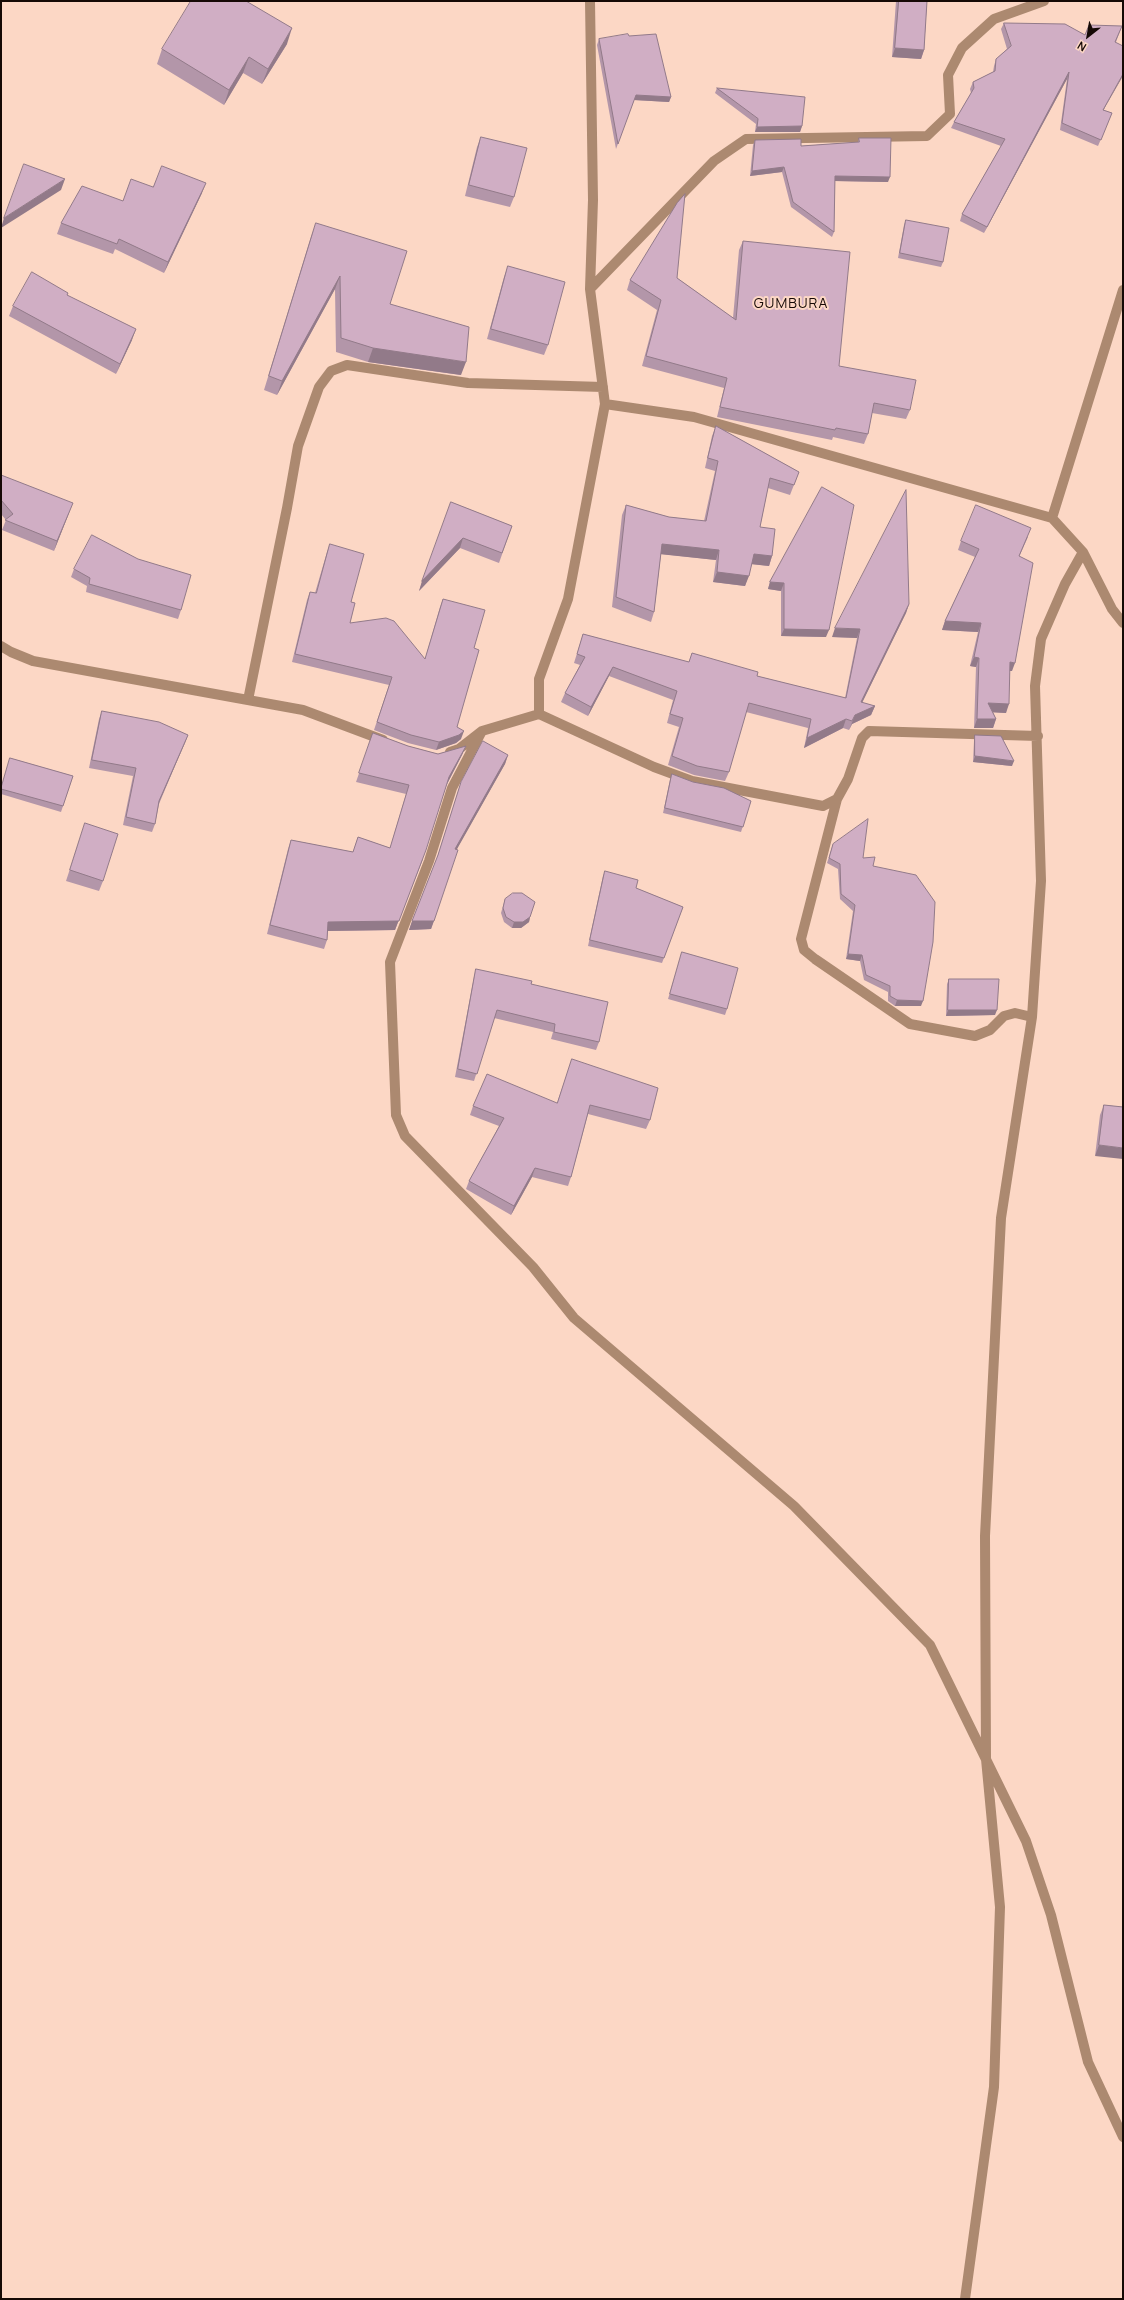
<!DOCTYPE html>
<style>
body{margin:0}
#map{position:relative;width:1124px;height:2300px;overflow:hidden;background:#fcd7c5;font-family:Manrope,sans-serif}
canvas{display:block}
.frame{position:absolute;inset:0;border:2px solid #150905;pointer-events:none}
.north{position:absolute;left:1068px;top:16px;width:40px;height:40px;-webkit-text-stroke:3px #fcd7c5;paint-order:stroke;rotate:211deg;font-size:11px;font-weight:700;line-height:16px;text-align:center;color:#150905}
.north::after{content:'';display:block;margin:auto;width:14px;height:18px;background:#150905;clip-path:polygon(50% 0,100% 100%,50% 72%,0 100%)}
</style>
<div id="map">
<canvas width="1124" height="2300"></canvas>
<div class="frame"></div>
<div class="north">N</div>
</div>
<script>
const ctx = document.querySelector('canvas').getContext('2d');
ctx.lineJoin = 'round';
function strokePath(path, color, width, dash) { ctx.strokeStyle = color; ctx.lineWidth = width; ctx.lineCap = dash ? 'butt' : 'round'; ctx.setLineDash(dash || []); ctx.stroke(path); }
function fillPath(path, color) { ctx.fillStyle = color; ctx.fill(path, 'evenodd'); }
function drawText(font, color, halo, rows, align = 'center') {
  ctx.font = font + ' Manrope,sans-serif'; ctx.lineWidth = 4; ctx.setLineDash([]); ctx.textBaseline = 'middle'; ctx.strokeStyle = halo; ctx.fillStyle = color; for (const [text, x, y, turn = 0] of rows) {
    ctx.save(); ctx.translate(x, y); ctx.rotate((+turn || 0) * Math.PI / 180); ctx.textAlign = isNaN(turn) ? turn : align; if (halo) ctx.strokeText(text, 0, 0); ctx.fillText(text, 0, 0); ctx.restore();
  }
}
strokePath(new Path2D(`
 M 590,289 L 714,161 L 746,139 L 927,136 L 950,114 L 948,75 L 962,48 L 994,19 L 1044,1
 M 605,404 L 694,417 L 1052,518 L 1083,552 L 1112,609 L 1123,623
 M 1052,518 L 1123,290
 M 1,646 L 11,652 L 33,661 L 303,710 L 383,740
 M 248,700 L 287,508 L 298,446 L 319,387 L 331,371 L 347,365 L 468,383 L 603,387
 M 539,714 L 654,767 L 692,781 L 823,806 L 837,799
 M 482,731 L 452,788 L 429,861 L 390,962 L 396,1115 L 405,1136 L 533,1267 L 574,1318 L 794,1506 L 930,1645 L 1026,1841 L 1051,1915 L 1088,2062 L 1123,2137
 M 450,752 L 459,749 L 482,731 L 539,714 L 539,679 L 568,599 L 605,404 L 590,289 L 593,200 L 590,1
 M 1032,1017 L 1015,1013 L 1004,1016 L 990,1030 L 975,1036 L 910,1024 L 815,959 L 804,950 L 801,939 L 837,799 L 848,779 L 862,738 L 869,731 L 1038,736
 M 965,2299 L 994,2087 L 1000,1907 L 986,1759 L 985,1536 L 1001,1218 L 1032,1017 L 1041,881 L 1035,686 L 1041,639 L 1065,584 L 1083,552`), '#ac8970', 10);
fillPath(new Path2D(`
 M 896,1 L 927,1 L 924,50 L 921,59 L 892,57 Z
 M 1004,23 L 1085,35 L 1122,26 L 1116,42 L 1104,110 L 1112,113 L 1098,146 L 1060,130 L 1067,79 L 984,233 L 960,221 L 962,214 L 1001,146 L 951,128 L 954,122 L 971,93 L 970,89 L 973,82 L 993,72 L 994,66 L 996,59 L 1007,49 L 1001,29 Z
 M 629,36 L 671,97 L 669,102 L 634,100 L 616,149 L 597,45 L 599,39 Z
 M 287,44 L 262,84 L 243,73 L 224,105 L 157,64 L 162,49 Z
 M 717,88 L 802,126 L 800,132 L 755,132 L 756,124 L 715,93 Z
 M 481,137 L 514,197 L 510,207 L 465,196 L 477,147 Z
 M 859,138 L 888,182 L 835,181 L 834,232 L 832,237 L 791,207 L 782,172 L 750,176 L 753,145 L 755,140 L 801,146 L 858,142 Z
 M 153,187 L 202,193 L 164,273 L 115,249 L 113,254 L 57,234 L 61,223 L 123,201 Z
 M 906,220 L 943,262 L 941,267 L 898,258 L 904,225 Z
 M 316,223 L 390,304 L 461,375 L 368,362 L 336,352 L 335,289 L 277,395 L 264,390 L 311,237 Z
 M 743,241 L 839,366 L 910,410 L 906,419 L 872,413 L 868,434 L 864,444 L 833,437 L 832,440 L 717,417 L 724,388 L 642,366 L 657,310 L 627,290 L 630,280 L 677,278 L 733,318 L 739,250 Z
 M 508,266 L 548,345 L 544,355 L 487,339 L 504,277 Z
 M 68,293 L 67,295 L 132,340 L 116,374 L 9,316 L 13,306 Z
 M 716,426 L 799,472 L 790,495 L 768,488 L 760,527 L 772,556 L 769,566 L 752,564 L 745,586 L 713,582 L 716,560 L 661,554 L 654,612 L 651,622 L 612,607 L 622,515 L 626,505 L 669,517 L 704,521 L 715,471 L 705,468 L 712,436 Z
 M 1,475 L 69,513 L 54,551 L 2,530 L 6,520 L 1,514 Z
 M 822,487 L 826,637 L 781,636 L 781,591 L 768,589 L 770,582 Z
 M 451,502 L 512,526 L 499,563 L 460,548 L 419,591 Z
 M 1028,537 L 1019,557 L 1012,671 L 1010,671 L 1006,713 L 993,712 L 996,719 L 993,728 L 974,728 L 976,667 L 970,666 L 978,632 L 942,630 L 945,621 L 975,557 L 958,550 L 961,541 Z
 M 330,544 L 351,602 L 350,623 L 425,659 L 440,607 L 443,599 L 474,648 L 457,727 L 461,739 L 456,743 L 436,750 L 408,743 L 374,730 L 389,685 L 292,662 L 307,600 L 310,592 L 315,593 L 327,552 Z
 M 74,569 L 181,610 L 178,619 L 86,592 L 87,586 L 71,577 Z
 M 909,604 L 906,613 L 862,703 L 875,706 L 871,715 L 852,724 L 849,730 L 843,728 L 804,748 L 808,728 L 746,712 L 729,772 L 725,781 L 694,775 L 668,765 L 679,727 L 667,723 L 673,700 L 609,676 L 588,716 L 561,702 L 565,693 L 580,665 L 574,663 L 583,634 L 689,662 L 692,653 L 757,676 L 845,698 L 857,638 L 832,637 Z
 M 102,711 L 188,735 L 159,804 L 155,824 L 152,832 L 123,825 L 133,776 L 89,768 L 99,719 Z
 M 373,733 L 408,746 L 438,754 L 466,746 L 462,755 L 447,784 L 395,930 L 328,931 L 327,940 L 324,949 L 267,934 L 288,849 L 291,840 L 353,852 L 358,837 L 390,848 L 406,794 L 356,782 Z
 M 975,735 L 1012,766 L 973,762 L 974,741 Z
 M 508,755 L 505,764 L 456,850 L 431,929 L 409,930 L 436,861 L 461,782 Z
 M 10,758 L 73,776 L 61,812 L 1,794 L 1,788 Z
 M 672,774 L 693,782 L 751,801 L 741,832 L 663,813 L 670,780 Z
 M 85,823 L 103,881 L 99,891 L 66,881 Z
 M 833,844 L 863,858 L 873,866 L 921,1006 L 895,1006 L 888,1001 L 888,992 L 864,980 L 860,961 L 846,959 L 853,911 L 840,899 L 838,869 L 827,863 Z
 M 605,871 L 636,888 L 683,907 L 662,963 L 588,946 L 603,876 Z
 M 505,899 L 530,917 L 529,922 L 521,928 L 512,928 L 504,922 L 501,913 Z
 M 682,952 L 727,1009 L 725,1015 L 668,999 Z
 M 476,969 L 531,984 L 599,1042 L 596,1050 L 551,1039 L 553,1032 L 494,1018 L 474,1081 L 455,1077 L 474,977 Z
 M 949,979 L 995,1015 L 946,1016 L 947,984 Z
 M 572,1059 L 650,1120 L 646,1129 L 588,1114 L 571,1177 L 568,1186 L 532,1177 L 511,1215 L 466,1189 L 469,1181 L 499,1126 L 470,1115 L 473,1106 L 557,1103 Z
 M 1104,1105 L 1123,1107 L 1095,1156 L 1100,1115 Z`), '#b396a9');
fillPath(new Path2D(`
 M 292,28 L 287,44 L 262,84 L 268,69 Z
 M 895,48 L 924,50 L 921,59 L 892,57 Z
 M 249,57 L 243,73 L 224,105 L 229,90 Z
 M 1069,72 L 1067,79 L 984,233 L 987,227 Z
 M 1123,74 L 1123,76 L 1100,116 L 1103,110 Z
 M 636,95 L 671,97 L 669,102 L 634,100 Z
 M 802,126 L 800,132 L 755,132 L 757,127 Z
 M 784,167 L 782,172 L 750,176 L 752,171 Z
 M 835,176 L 890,177 L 888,182 L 834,181 Z
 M 65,179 L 61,190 L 1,228 L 4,218 Z
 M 206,183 L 202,193 L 164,273 L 168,262 Z
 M 340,276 L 335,289 L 277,395 L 282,381 Z
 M 136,329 L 132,340 L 116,374 L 120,364 Z
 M 373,348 L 466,362 L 461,375 L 368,362 Z
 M 73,503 L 69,513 L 54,551 L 57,541 Z
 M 463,538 L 460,548 L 419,591 L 422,581 Z
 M 662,544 L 719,550 L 716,560 L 659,554 Z
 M 754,554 L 772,556 L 769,566 L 750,564 Z
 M 717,572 L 749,576 L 745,586 L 713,582 Z
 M 770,582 L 784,583 L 781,591 L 768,589 Z
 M 909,604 L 906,613 L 858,711 L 861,702 Z
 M 945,621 L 981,623 L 978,632 L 942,630 Z
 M 835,628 L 860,629 L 857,638 L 832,637 Z
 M 784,629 L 829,630 L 826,637 L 781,636 Z
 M 974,657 L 979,658 L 976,667 L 970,666 Z
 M 1010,662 L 1015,663 L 1012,671 L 1007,671 Z
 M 613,667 L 609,676 L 588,716 L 591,707 Z
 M 988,703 L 1009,704 L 1006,713 L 985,712 Z
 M 875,706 L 871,715 L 852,724 L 849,730 L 855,715 Z
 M 846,719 L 843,728 L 804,748 L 807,738 Z
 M 977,719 L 996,719 L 993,728 L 974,728 Z
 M 464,731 L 461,739 L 456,743 L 436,750 L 439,742 Z
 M 188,735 L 185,743 L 156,809 L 159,801 Z
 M 466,746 L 462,755 L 446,786 L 449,777 Z
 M 508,755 L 505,764 L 452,858 L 455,849 Z
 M 975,756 L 1014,761 L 1012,766 L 973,762 Z
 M 423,859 L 395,930 L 325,931 L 328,922 Z
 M 530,917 L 529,922 L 521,928 L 512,928 L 514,922 Z
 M 412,921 L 434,921 L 431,929 L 409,930 Z
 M 848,954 L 862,955 L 860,961 L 846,959 Z
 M 897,1000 L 923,1001 L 921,1006 L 895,1006 Z
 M 948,1010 L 997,1010 L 995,1015 L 946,1016 Z
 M 1099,1145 L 1123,1148 L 1123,1159 L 1095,1156 Z
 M 535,1168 L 532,1177 L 511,1215 L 514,1206 Z`), '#927a89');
const building = new Path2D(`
 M 191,1 L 246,1 L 292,28 L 268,69 L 249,57 L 229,90 L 162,49 Z
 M 899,1 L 927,1 L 924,50 L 895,48 Z
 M 1004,23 L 1065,24 L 1085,35 L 1089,25 L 1122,26 L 1115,42 L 1123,46 L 1123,74 L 1103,110 L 1112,113 L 1101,140 L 1062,123 L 1069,72 L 987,227 L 962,214 L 1005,139 L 954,122 L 974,88 L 973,82 L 995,71 L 996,59 L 1011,46 Z
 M 628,34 L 629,36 L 656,34 L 671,97 L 636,95 L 618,144 L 599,39 Z
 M 717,88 L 805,97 L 802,126 L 757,127 L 758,119 Z
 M 481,137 L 527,148 L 514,197 L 469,185 Z
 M 859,138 L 891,138 L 890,177 L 835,176 L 834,232 L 793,202 L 784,167 L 752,171 L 755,140 L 801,139 L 801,146 L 859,142 Z
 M 24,164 L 65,179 L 4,218 Z
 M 162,166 L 206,183 L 168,262 L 119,239 L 117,244 L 61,223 L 82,186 L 123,201 L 131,179 L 153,187 Z
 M 685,194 L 677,278 L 736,320 L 743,241 L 850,252 L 839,366 L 916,380 L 910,410 L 874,403 L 868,434 L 836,428 L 835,430 L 720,407 L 727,378 L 646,356 L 661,300 L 630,280 L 677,203 Z
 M 906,220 L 949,228 L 943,262 L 900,253 Z
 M 316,223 L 407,251 L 390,304 L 469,327 L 466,362 L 373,348 L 341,338 L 340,276 L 282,381 L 269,376 Z
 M 508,266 L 565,282 L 548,345 L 491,329 Z
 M 32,272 L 68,293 L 67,295 L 136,329 L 120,364 L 13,306 Z
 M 716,426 L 799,472 L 794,485 L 770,478 L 760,527 L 775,529 L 772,556 L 754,554 L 749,576 L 717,572 L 719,550 L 662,544 L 654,612 L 616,597 L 626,505 L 669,517 L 706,521 L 718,461 L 708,458 Z
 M 1,475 L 73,503 L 57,541 L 5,520 L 13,514 L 1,500 Z
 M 822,487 L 854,505 L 829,630 L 784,629 L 784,583 L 770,582 Z
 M 906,490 L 909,604 L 861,702 L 875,706 L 855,715 L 852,721 L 846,719 L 807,738 L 811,719 L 749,703 L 729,772 L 697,766 L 672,756 L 683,718 L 670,714 L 677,691 L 613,667 L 591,707 L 565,693 L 585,657 L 577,654 L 583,634 L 689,662 L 692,653 L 758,672 L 757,676 L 846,698 L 860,629 L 835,628 Z
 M 451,502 L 512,526 L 502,553 L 463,538 L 422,581 Z
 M 976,505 L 1031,528 L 1019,556 L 1033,563 L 1015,663 L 1010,662 L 1009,704 L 988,703 L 996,719 L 977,719 L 979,658 L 974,657 L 981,623 L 945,621 L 979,549 L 961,541 Z
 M 92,535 L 138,559 L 191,575 L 181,610 L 89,584 L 90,578 L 74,569 Z
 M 330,544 L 364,554 L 351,602 L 355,603 L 350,623 L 386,618 L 394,621 L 425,659 L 443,599 L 485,610 L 474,648 L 479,650 L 457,727 L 464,731 L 459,735 L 439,742 L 411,735 L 377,722 L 392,677 L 295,654 L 310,592 L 316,593 Z
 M 102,711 L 159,722 L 188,735 L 159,801 L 155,824 L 126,817 L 136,768 L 92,760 Z
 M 373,733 L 408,746 L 438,754 L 466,746 L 449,777 L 426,850 L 399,921 L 328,922 L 327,940 L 270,925 L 291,840 L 353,852 L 358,837 L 390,848 L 409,785 L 359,773 Z
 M 975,735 L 1001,736 L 1014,761 L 975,756 Z
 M 483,741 L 508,755 L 455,849 L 458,850 L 434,921 L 412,921 L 438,855 L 461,782 Z
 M 10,758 L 73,776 L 63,806 L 1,789 Z
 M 672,774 L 693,782 L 724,788 L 751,801 L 743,827 L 665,808 Z
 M 868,819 L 863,858 L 875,857 L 873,866 L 916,875 L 935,902 L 933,942 L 923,1001 L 897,1000 L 890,996 L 890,986 L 866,975 L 862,955 L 848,954 L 855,905 L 841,894 L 840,864 L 829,858 L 833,844 Z
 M 85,823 L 118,834 L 103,881 L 70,870 Z
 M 605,871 L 638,880 L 636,888 L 683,907 L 664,958 L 590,940 Z
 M 513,893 L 522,893 L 535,902 L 530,917 L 523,922 L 514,922 L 506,917 L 503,908 L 505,899 Z
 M 682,952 L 738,968 L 727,1009 L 670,994 Z
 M 476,969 L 532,981 L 531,984 L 608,1002 L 599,1042 L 554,1032 L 555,1024 L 497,1010 L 477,1074 L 458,1069 Z
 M 949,979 L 999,979 L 997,1010 L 948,1010 Z
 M 572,1059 L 658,1088 L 650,1120 L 590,1105 L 571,1177 L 535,1168 L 514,1206 L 469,1181 L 504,1118 L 473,1106 L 487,1074 L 557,1103 Z
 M 1104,1105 L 1123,1107 L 1123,1148 L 1099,1145 Z`);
fillPath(building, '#d0aec4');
strokePath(building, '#927a89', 1);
ctx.letterSpacing = '1px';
drawText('14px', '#150905', '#fcd7c5', [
 ["GUMBURA",791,304]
]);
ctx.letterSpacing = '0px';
</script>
